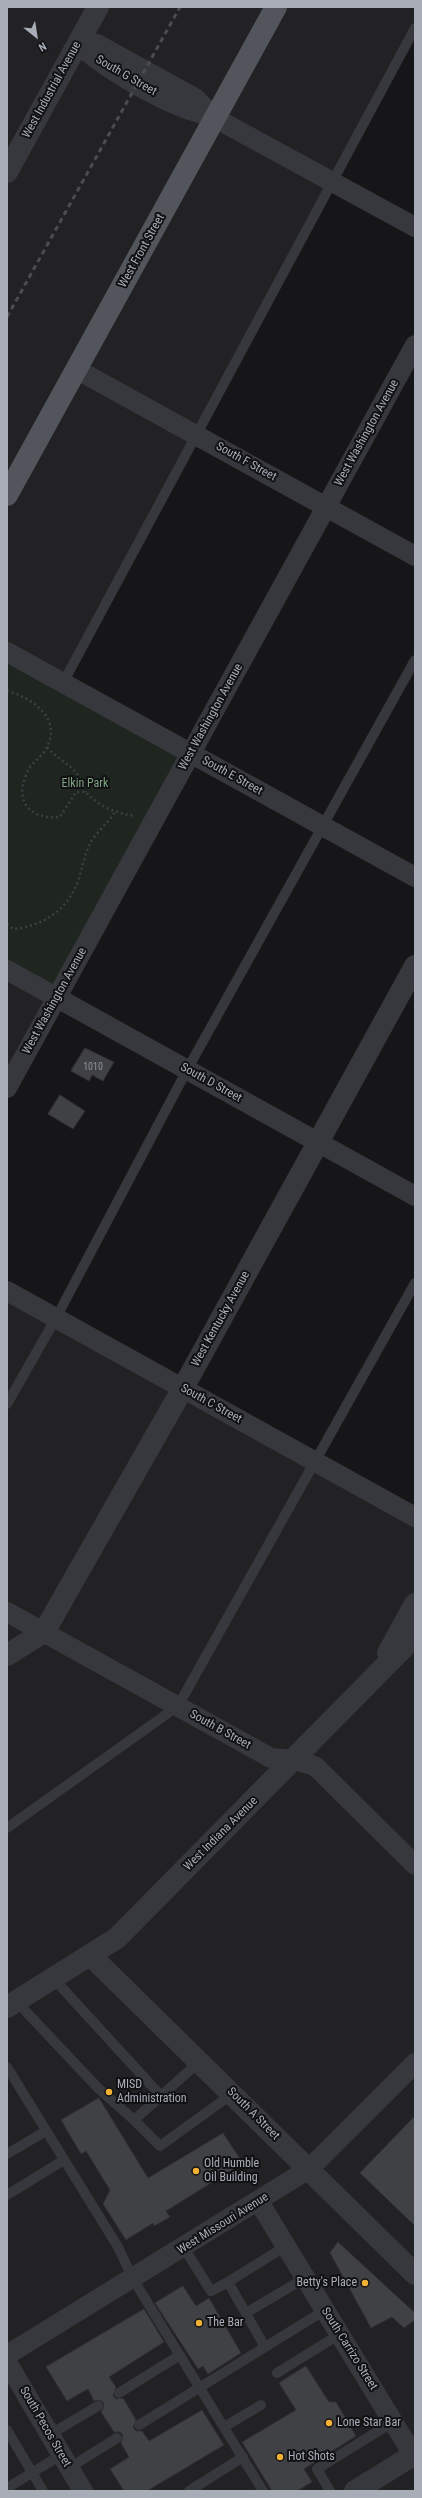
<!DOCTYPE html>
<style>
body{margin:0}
#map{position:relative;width:422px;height:2498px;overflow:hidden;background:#161618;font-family:"Roboto Condensed",sans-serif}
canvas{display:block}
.frame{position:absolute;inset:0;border:8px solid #a8adb8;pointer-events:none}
.north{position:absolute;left:16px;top:16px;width:40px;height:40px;-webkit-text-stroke:3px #111113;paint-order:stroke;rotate:150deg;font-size:11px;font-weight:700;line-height:16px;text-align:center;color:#a8adb8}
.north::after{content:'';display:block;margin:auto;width:14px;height:18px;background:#a8adb8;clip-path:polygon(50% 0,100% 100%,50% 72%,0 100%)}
</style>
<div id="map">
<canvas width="422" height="2498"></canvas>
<div class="frame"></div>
<div class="north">N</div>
</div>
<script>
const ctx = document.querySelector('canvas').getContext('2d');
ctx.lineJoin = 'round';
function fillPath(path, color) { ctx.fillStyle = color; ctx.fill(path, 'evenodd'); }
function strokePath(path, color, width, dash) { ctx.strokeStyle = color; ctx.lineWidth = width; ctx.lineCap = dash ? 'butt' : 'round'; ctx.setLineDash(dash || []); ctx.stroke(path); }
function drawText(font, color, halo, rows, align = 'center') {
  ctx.font = font + ' "Roboto Condensed",sans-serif'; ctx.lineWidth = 4; ctx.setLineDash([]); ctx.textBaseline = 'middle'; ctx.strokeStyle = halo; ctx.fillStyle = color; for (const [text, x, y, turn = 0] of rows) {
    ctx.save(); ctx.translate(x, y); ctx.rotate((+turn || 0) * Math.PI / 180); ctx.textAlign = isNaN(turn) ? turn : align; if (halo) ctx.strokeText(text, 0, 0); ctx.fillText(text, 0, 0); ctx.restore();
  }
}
fillPath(new Path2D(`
 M 7,7 L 415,7 L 415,36 L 7,777 Z
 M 7,971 L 56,999 L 7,1087 Z
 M 7,1291 L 415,1516 L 415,2491 L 7,2491 Z`), '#222225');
fillPath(new Path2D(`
 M 7,652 L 191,753 L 57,998 L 7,970 Z`), '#1e261f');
const building = new Path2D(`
 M 85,1048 L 114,1062 L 103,1081 L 92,1075 L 89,1081 L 71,1071 Z
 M 60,1095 L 85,1111 L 73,1129 L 48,1114 Z
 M 99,2098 L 148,2178 L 223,2133 L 243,2163 L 166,2211 L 170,2217 L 154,2226 L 153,2223 L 126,2240 L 103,2204 L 110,2190 L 86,2151 L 81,2154 L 61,2120 Z
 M 415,2116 L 415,2226 L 360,2173 Z
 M 338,2242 L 415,2313 L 415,2320 L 404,2328 L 392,2317 L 371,2328 L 330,2253 Z
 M 183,2286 L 196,2306 L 209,2298 L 241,2353 L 208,2374 L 203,2366 L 198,2369 L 155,2303 Z
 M 144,2309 L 164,2342 L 109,2377 L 116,2387 L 113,2396 L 116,2399 L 123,2398 L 136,2420 L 133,2428 L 136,2431 L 142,2431 L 149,2441 L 202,2410 L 224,2445 L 147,2491 L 124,2491 L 110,2469 L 129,2457 L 121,2443 L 123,2435 L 120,2432 L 114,2432 L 101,2412 L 104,2406 L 103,2402 L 98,2400 L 94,2401 L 88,2389 L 67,2401 L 46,2367 Z
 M 306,2366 L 329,2402 L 336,2402 L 356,2436 L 304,2469 L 312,2482 L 297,2491 L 272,2491 L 242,2442 L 296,2410 L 279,2383 Z`);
fillPath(building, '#404145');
strokePath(building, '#303034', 1);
strokePath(new Path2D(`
 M 7,691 C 32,698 63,718 46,749 C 40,759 30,763 26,775 C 14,803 32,820 60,817 L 76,792 L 86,792 C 99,807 116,813 135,816
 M 47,747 C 65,767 76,763 86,792
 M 7,924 L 13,929 C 42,926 65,912 77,884 C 82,870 84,857 90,843 C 96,833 108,823 115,812`), '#3d3f44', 2.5, [2, 3]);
strokePath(new Path2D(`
 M 63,683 L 415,28
 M 7,1404 L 56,1318 L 187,1070 L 415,660
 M 7,1828 L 178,1706 L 415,1283
 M 53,1978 L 161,2096
 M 16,2001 L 98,2088 L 134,2120 L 199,2062
 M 7,2067 L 118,2247 L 133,2279 L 263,2491
 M 134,2120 L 160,2146 L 232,2094
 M 7,2154 L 46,2131
 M 7,2195 L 64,2160
 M 184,2248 L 211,2291 L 228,2282 L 265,2347
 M 228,2282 L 286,2246
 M 246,2313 L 305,2278
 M 277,2373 L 340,2334
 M 119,2393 L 180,2355
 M 139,2425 L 325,2310
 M 224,2427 L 261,2405
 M 7,2430 L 43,2491
 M 49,2435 L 98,2406
 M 69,2468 L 117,2438
 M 7,2488 L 61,2455
 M 189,2491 L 243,2457
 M 330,2491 L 317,2469 L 393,2422`), '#37383d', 10);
strokePath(new Path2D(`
 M 78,43 L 97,44 L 195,98 L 215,118 L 415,227
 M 84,49 C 109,71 167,105 200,113
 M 76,369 L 415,556
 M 7,652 L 415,877
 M 7,970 L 415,1196
 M 7,1088 L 415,345
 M 7,1291 L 415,1517
 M 7,1612 L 271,1758 L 294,1760 L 315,1766 L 415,1865
 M 259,2202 L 415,2458
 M 7,2355 L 309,2169 L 415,2063
 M 7,2362 L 83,2491`), '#37383d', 20);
strokePath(new Path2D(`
 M 7,172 L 98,7
 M 388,1653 L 415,1604
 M 7,1655 L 44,1632 L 183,1388 L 415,966
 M 90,1955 L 415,2274
 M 7,2007 L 117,1938 L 415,1636
 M 355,2491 L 415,2454`), '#37383d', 22);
strokePath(new Path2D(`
 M 7,495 L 276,7`), '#53555c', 22);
strokePath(new Path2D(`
 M 7,317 L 180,7`), '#4a4c52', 3, [5, 4]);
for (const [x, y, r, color] of [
 [109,2092,4,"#f2b134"],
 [196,2171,4,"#f2b134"],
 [365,2283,4,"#f2b134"],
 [199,2323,4,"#f2b134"],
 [329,2423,4,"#f2b134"],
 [280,2457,4,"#f2b134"]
]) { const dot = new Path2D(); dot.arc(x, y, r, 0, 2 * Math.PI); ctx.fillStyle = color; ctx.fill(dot); strokePath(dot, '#111113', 1.5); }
drawText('10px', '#8e929b', null, [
 ["1010",93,1067]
]);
drawText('12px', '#a8adb8', '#111113', [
 ["South G Street",126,76,30],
 ["West Industrial Avenue",52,90,-61],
 ["West Front Street",142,251,-61],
 ["West Washington Avenue",367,433,-61],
 ["South F Street",246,462,29],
 ["West Washington Avenue",211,717,-61],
 ["South E Street",232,776,29],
 ["West Washington Avenue",55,1001,-61],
 ["South D Street",211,1083,29],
 ["West Kentucky Avenue",221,1319,-61],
 ["South C Street",211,1404,29],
 ["South B Street",220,1730,29],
 ["West Indiana Avenue",221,1834,-45],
 ["South A Street",253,2114,45],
 ["West Missouri Avenue",223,2224,-32],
 ["South Carrizo Street",349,2349,58],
 ["South Pecos Street",45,2427,60]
]);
drawText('12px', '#7fa381', '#111113', [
 ["Elkin Park",85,784]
]);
drawText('12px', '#a8adb8', '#111113', [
 ["MISD",117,2085],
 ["Administration",117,2099],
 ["Old Humble",204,2164],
 ["Oil Building",204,2178],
 ["Betty's Place",357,2283,"right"],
 ["The Bar",207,2323],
 ["Lone Star Bar",337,2423],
 ["Hot Shots",288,2457]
], 'left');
</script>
